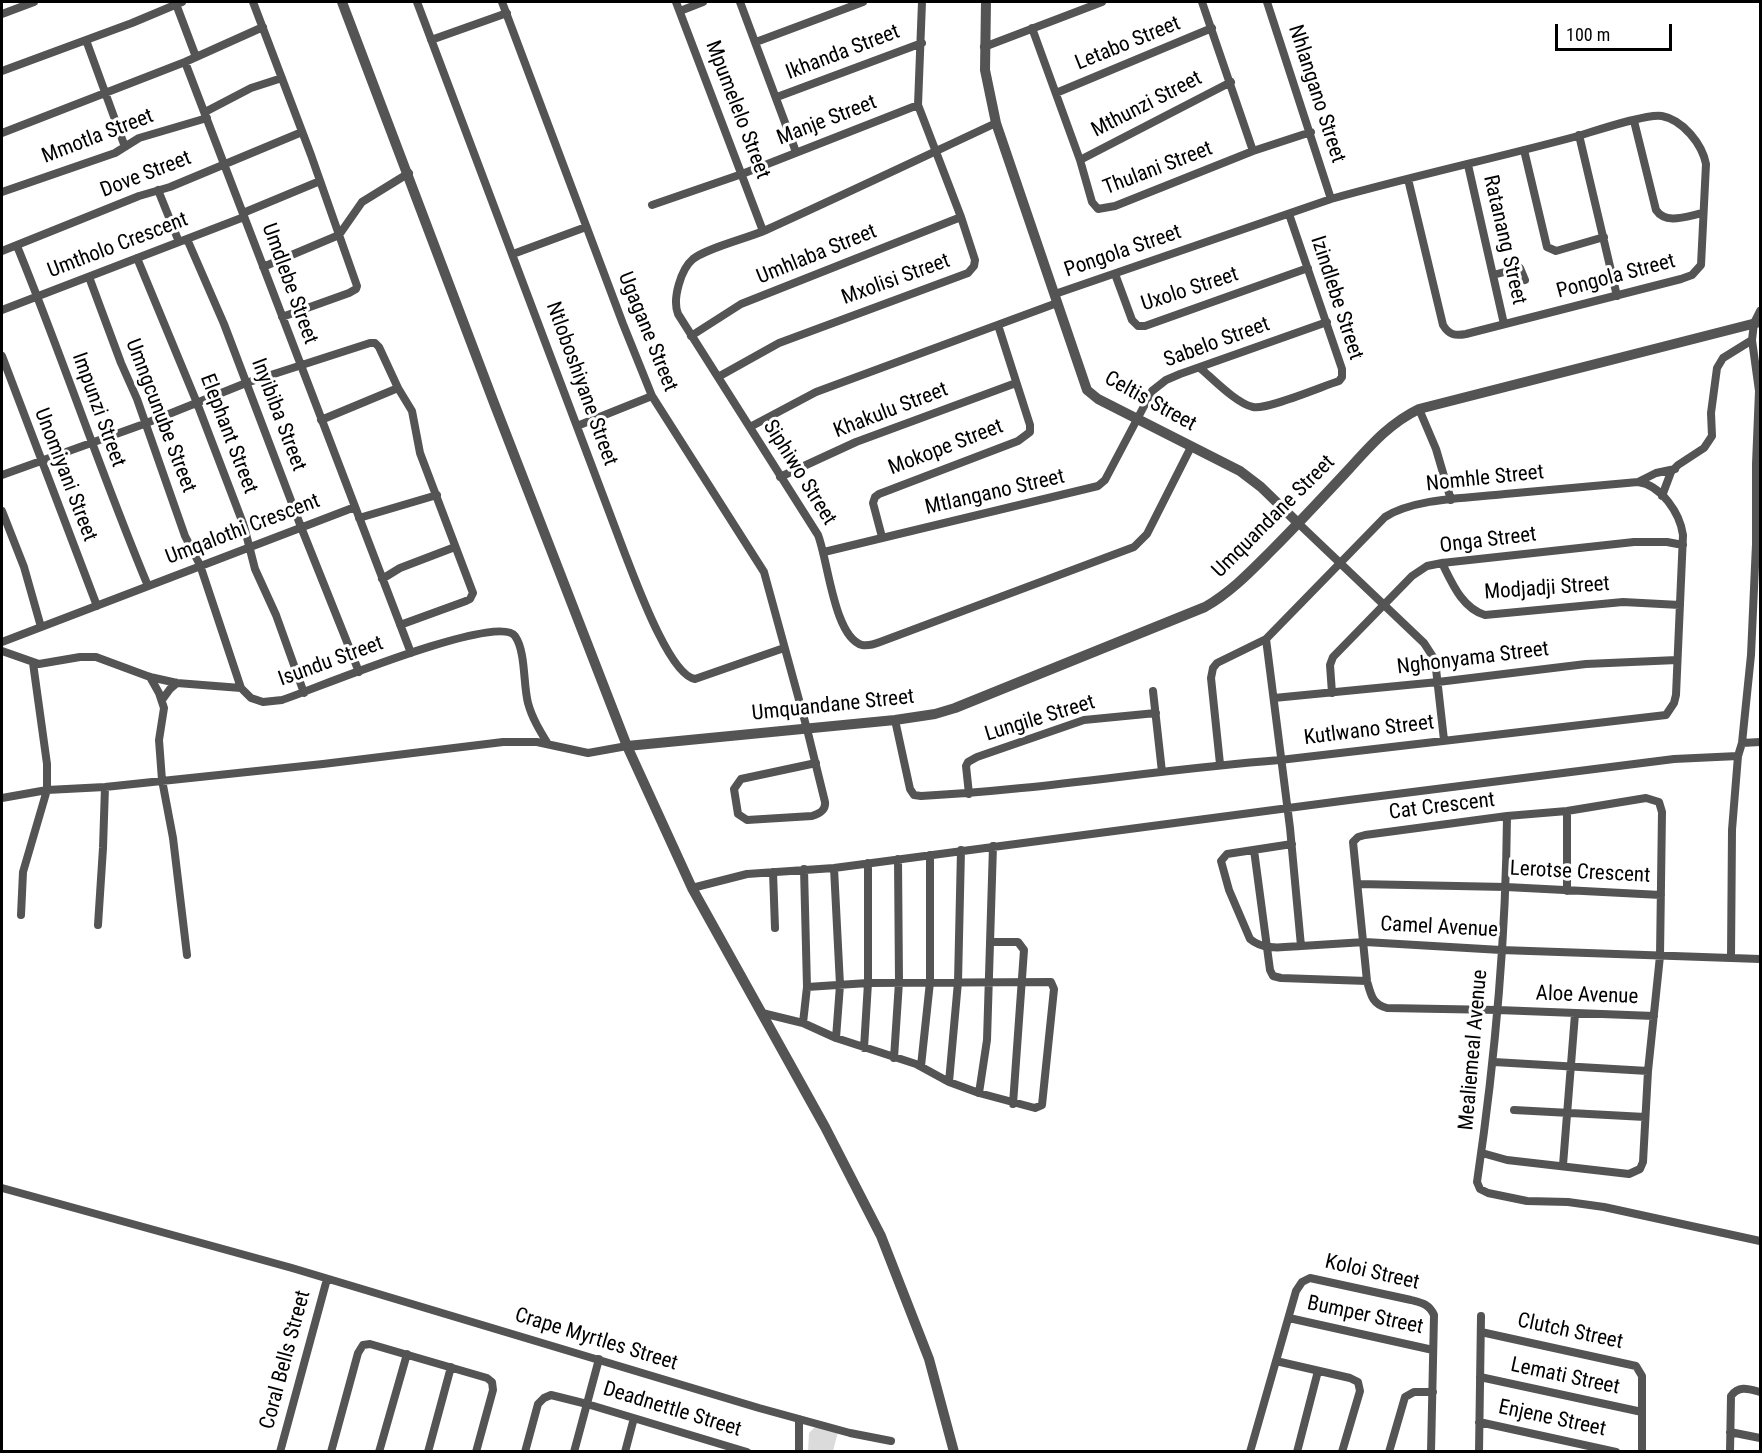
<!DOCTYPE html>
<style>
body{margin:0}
#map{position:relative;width:1762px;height:1453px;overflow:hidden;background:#fff;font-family:"Roboto Condensed",sans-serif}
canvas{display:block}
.frame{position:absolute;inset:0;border:3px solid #000;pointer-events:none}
.scale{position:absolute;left:1555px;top:24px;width:117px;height:27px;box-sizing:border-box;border:3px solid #000;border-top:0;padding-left:8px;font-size:18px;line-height:21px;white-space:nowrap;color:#000;-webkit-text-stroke:4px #fff;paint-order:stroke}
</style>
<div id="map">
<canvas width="1762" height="1453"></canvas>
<div class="frame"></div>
<div class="scale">100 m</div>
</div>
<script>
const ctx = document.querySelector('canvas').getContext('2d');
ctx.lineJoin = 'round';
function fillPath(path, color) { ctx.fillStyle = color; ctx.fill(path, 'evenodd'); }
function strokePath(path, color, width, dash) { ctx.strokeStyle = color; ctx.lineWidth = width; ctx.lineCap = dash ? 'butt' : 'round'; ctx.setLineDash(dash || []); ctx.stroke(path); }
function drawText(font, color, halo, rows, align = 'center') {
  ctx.font = font + ' "Roboto Condensed",sans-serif'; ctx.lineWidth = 6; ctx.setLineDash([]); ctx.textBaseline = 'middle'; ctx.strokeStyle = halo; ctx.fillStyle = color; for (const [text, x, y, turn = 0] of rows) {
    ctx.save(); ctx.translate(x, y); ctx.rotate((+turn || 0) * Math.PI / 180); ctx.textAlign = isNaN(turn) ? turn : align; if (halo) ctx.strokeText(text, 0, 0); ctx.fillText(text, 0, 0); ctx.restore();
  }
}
fillPath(new Path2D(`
 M 815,1427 L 838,1432 L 833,1451 L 808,1452 L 809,1433 Z`), '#dbdbdb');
strokePath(new Path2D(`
 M 253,2 L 311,155 L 357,286 L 356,289 L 349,293 L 282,317
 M 417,2 L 625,554 C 635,579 669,675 695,679 L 784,648
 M 502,2 L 623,324 L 652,396 L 764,572 L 807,729 L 825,802 C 826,811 819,814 812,816 L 747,820 L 738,814 L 734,789 L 741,779 L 816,763
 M 676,2 L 763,231
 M 740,2 L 796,152
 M 1202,2 L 1253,151
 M 1267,2 L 1331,199
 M 176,4 L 196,57
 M 680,11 L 703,2
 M 2,14 L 34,2
 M 1032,28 L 1080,160 L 1092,202 L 1098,209 L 1115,206 L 1253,151 L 1311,132
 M 86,40 L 125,147
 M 431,40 L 507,13
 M 756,42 L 863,2
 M 984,47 L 1102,2
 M 185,62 L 411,653
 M 2,71 L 132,23 L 182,2
 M 1056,93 L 1212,28
 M 777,97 L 922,43
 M 205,112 L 251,88 L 282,78
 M 1634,121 L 1656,210 C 1666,225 1687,216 1703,213
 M 996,123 C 919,159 843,195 766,230 C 748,238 707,248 693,259 C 681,269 672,299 678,314 L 818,535 C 828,560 834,637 862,645 C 868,646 875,644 880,642 L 1134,547 L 1147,534 L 1191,447
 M 2,133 L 185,62 L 263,27
 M 1579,135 L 1617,296
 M 1524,150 L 1547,247 L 1556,251 L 1604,237
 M 1080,160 L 1231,82
 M 1468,165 L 1504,324
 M 158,190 L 179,242
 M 2,192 L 115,153 L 139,138 L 207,118
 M 652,205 L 742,174 L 918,105
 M 243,213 L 320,181
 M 187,239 L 224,324 L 301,527 L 359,672
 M 17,246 C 63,358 101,474 148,586
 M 2,251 L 139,196 L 170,187 L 302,132
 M 513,254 L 586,227
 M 137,258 L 197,403 L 244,526 L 255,569 L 276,615 L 304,693
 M 263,267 L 339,235 L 362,202 L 409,173
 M 1115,274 L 1132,320 L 1138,326 L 1145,326 L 1308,268
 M 1493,275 L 1520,268 L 1525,280
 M 89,277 L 121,363 L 137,399 L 185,536 L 200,565 L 241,688 L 251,698 L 263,702 L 282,700 C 312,690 498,612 515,636 C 526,652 523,684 528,703 C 532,718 540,731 548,744
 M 1055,294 L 1331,199 C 1413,176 1496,158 1578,136 C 1595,131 1648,113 1662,116 C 1683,120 1702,144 1706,164 L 1701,265 L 1692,275 L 1681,279 L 1466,334 C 1455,336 1449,335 1443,325 L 1408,179
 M 2,310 L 244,217
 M 691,336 L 741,304 L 961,217
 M 2,356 L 97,606
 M 1200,368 C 1213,379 1237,404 1253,407 C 1267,410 1323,386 1339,381 L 1342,377 L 1342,369 L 1289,214
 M 718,377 L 779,343 L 968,273 L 974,266 L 975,260 L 961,217 L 918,105 L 922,2
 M 1419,409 L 1436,449 L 1451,500
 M 321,420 L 398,388 L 412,411 L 420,453 L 473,593 L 470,599 L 466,601 L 400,625
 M 577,426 L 652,396
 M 750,427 L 816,392 L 1057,303
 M 2,475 L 144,424 L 246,383 L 370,343 L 375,343 L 379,347 L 398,388
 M 780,477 L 856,442 L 1016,383
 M 1638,482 L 1656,473 L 1675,469
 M 1662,496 L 1671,472 L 1678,465 L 1704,448 L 1712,436 L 1711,413 L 1717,368 L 1723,358 L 1752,340
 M 2,511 L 24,567 L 41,627
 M 359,518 L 437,495
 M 1298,523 L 1424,643 L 1435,660 L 1444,740
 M 882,537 L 873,503 L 875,497 L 879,494 L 1018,441 L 1030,432 L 1030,425 L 998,325
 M 824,552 L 1098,486 L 1105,480 L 1152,391 L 1166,380 L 1180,374 L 1327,322
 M 1442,563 C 1452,583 1462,608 1485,615 L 1623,602 L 1680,605
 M 382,579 L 400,568 L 455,547
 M 2,642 L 355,507
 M 2,651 L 39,664 L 80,657 L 96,657 L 150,677 L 177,683 L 241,688
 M 150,677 L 159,693 L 164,708 L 159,740 L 162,780 L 173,838 L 187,955
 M 1153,691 L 1162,772
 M 1332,693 L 1330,665 L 1333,657 L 1412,576 L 1427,566 L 1442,563 L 1634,542 L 1667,542 L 1683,545
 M 1274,698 L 1438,682 L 1586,664 L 1677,660
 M 162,700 L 170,689 L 177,683
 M 895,720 L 910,789 L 914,795 L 921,796 C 1042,790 1160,769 1280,760 L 1666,715 L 1674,703 L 1676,695 L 1683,535 C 1680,513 1661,485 1638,482 C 1594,486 1549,490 1505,494 C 1469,498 1415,498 1385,517 L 1266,639 L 1290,828 L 1301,946 L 1365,942 L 1501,950 L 1760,959
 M 1742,743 L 1760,742
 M 1220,764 L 1211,678 L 1213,668 L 1217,663 L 1266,639
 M 969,794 L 966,766 L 968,762 L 977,757 L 1084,720 L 1156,713
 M 2,798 L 47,790 L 105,787 L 323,764 L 503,742 L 537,742 L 588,753 L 627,746
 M 1567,811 L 1567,891
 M 1292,844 L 1227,854 L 1221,861 L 1229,890 L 1250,939 C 1264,951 1284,947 1301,946
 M 1254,850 L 1270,970 L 1273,976 L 1281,978 L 1367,981
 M 834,868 L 840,985 L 836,1038
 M 773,872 L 775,928
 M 1358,884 L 1506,887 L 1661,895
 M 692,888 L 747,874 L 834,868 L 1349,800 L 1674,759 L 1738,756
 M 21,915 L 23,872 L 47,790 L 47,764 L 33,663
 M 98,925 L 103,848 L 105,787
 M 990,942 L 1018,942 L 1024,950 L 1013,1104
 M 1731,958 L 1732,830 L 1738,756 L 1742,743 L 1751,655 L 1756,544 L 1756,464 L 1759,391 L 1752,340 L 1754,323 L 1760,311
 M 762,1013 L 803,1023 L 836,1038 L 916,1064 L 949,1082 L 979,1093 L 1035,1108 L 1042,1105 L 1054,989 L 1051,982 L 868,983 L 807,987
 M 1654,1016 L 1498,1010 L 1387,1008 C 1372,1004 1371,995 1367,981 L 1353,842 L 1358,837 L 1365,835 L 1507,816 C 1506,939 1495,1060 1477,1182 L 1480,1189 L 1488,1193 L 1527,1201 L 1568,1202 L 1604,1207 L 1760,1241
 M 803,1023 L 807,987 L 804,869
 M 864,1048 L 868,983 L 868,863
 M 894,1058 L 899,982 L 898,859
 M 1494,1062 L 1648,1071
 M 921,1066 L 930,982 L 930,855
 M 949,1082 L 958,982 L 961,850
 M 979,1093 L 987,1040 L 993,846
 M 1514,1110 L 1645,1117
 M 1482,1153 L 1507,1160 L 1629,1174 L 1640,1169 L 1643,1162 L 1648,1071 L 1660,956 L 1662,812 L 1659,802 L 1646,798 L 1567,811 L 1507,816
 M 1563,1165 L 1575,1014
 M 2,1188 L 292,1268 L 759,1408 L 850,1433 L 891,1441
 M 1289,1318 L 1433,1350
 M 1481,1332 L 1636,1366 L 1642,1376 L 1642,1452
 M 1276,1361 L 1350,1378 L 1358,1382 L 1360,1391 L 1342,1452
 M 1480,1377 L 1642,1412
 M 799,1419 L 799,1452
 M 1479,1422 L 1616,1452
 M 1730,1432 L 1760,1438
 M 280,1452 L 327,1279
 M 331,1452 L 358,1353 L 363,1345 L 370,1344 L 487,1378 L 492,1382 L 493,1390 L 476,1452
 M 379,1452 L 407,1354
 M 428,1452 L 451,1367
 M 525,1452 L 538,1404 L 544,1398 L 551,1395 L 587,1404 L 747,1452
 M 574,1452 L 599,1359
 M 625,1452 L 634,1418
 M 1250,1452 L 1296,1291 L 1302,1282 L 1310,1278 L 1411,1300 C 1422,1303 1429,1304 1434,1315 L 1431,1452
 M 1297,1452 L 1318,1371
 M 1389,1452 L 1405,1397 L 1414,1392 L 1433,1392
 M 1479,1452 L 1481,1316
 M 1730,1452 L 1731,1396 C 1739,1385 1749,1389 1760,1392`), '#545454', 8);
strokePath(new Path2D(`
 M 342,2 L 494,403 L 627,746 L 692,888 L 825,1127 L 881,1236 L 929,1359 L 954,1452
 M 986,2 L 985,70 L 996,123 L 1087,390 L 1098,399 L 1240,471 L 1261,487 L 1298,523
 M 627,746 L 895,720 L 935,714 L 955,708 L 1205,607 C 1231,592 1250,572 1271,551 C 1298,524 1324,496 1350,468 C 1371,445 1390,423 1419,409 L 1760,322`), '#545454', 10);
drawText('21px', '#000', '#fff', [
 ["Letabo Street",1128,44,-22],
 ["Ikhanda Street",843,53,-21],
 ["Nhlangano Street",1316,94,72],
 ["Mthunzi Street",1147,105,-27],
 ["Mpumelelo Street",737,110,69],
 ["Manje Street",827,121,-21],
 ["Mmotla Street",98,137,-21],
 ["Thulani Street",1158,169,-21],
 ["Dove Street",146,175,-21],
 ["Ratanang Street",1504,240,77],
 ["Umtholo Crescent",118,246,-21],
 ["Pongola Street",1123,252,-19],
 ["Umhlaba Street",817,255,-22],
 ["Pongola Street",1616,277,-15],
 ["Mxolisi Street",896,280,-20],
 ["Umdlebe Street",289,284,70],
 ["Uxolo Street",1190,290,-18],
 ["Izindlebe Street",1336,298,72],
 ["Ugagane Street",647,332,68],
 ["Sabelo Street",1217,343,-20],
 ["Ntloboshiyane Street",581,384,70],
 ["Celtis Street",1150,402,29],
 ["Impunzi Street",98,410,70],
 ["Khakulu Street",891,411,-21],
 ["Inyibiba Street",278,415,69],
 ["Umngcunube Street",160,416,69],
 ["Elephant Street",228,434,69],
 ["Mokope Street",946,448,-21],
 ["Siphiwo Street",799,473,58],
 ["Unomiyani Street",65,475,69],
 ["Nomhle Street",1485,479,-6],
 ["Mtlangano Street",995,493,-13],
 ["Umquandane Street",1274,517,-45],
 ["Umqalothi Crescent",243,530,-21],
 ["Onga Street",1488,541,-7],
 ["Modjadji Street",1547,589,-4],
 ["Nghonyama Street",1473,659,-7],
 ["Isundu Street",331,662,-20],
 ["Umquandane Street",833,706,-6],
 ["Lungile Street",1040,719,-17],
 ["Kutlwano Street",1369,731,-7],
 ["Cat Crescent",1442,807,-7],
 ["Lerotse Crescent",1580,873,3],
 ["Camel Avenue",1439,928,3],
 ["Aloe Avenue",1587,996,2],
 ["Mealiemeal Avenue",1474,1050,-85],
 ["Koloi Street",1372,1273,13],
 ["Bumper Street",1365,1316,12],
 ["Clutch Street",1570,1332,12],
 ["Crape Myrtles Street",596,1340,17],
 ["Coral Bells Street",286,1360,-75],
 ["Lemati Street",1565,1377,12],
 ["Deadnettle Street",672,1410,17],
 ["Enjene Street",1552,1419,12]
]);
</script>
